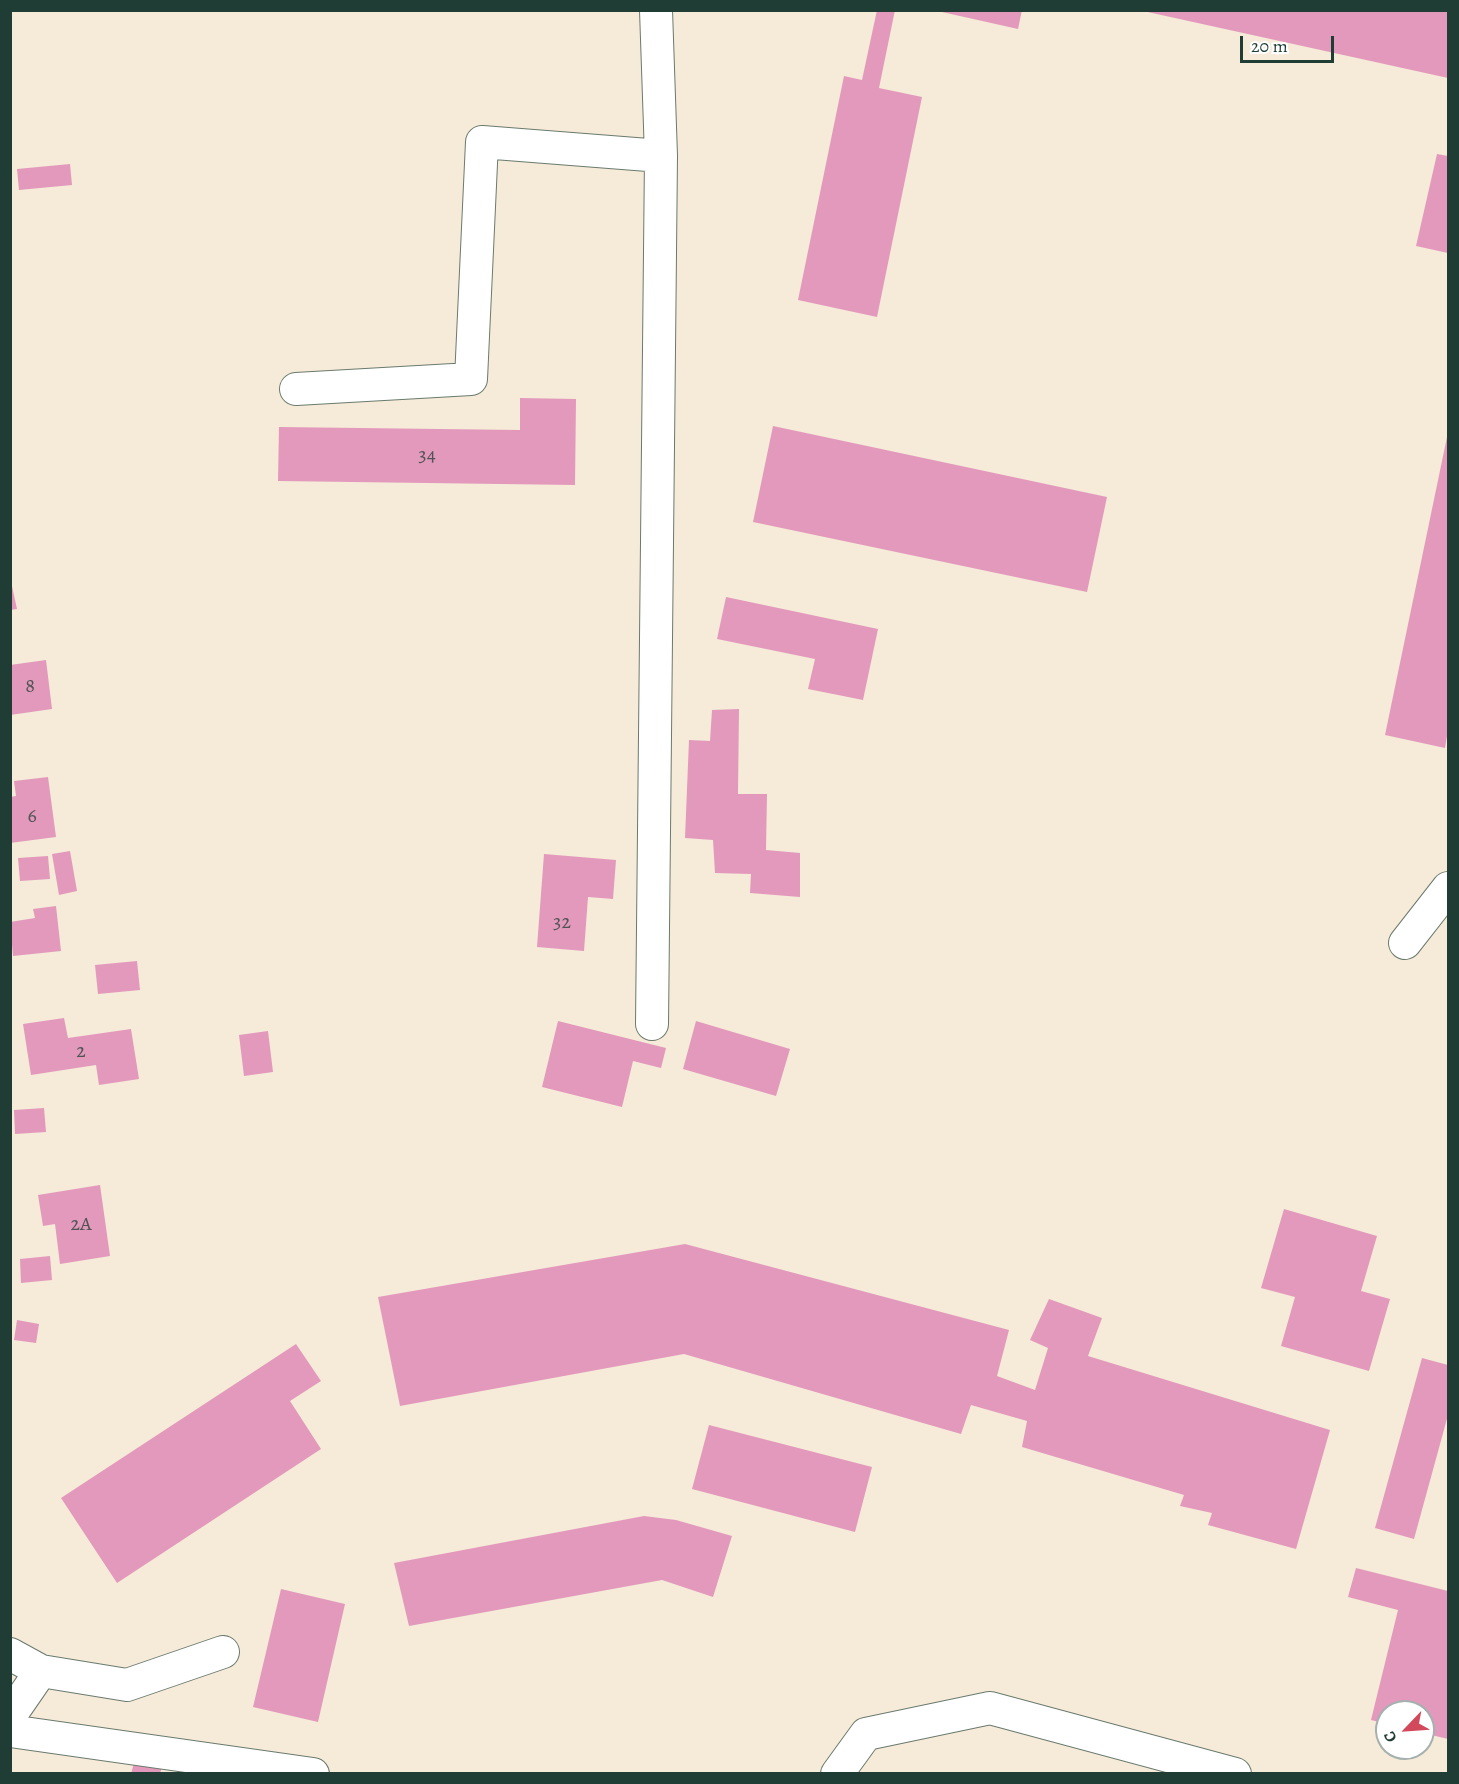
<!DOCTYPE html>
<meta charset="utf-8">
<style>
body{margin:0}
#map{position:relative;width:1459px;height:1784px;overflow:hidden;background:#f5ebd8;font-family:Alegreya,serif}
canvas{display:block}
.frame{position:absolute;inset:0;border:12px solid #1f3d34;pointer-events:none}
.north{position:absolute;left:1375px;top:1700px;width:60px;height:60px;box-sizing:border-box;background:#fff;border:2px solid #a5b1ae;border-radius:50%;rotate:245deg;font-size:16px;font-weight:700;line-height:24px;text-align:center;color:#1f3d34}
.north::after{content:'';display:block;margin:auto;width:21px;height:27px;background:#d1495b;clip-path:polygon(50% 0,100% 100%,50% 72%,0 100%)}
.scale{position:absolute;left:1240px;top:36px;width:94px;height:27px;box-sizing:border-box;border:3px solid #1f3d34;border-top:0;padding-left:8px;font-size:18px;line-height:21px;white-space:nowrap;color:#1f3d34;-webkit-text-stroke:4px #fff;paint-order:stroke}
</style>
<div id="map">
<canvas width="1459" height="1784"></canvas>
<div class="frame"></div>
<div class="north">С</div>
<div class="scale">20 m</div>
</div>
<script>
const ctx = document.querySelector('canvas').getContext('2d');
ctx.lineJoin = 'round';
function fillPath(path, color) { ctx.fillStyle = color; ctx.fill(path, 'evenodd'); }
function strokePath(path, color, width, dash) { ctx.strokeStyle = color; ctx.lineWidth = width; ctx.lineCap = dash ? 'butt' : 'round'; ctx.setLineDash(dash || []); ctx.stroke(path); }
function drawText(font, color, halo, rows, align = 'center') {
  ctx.font = font + ' Alegreya,serif'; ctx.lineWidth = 5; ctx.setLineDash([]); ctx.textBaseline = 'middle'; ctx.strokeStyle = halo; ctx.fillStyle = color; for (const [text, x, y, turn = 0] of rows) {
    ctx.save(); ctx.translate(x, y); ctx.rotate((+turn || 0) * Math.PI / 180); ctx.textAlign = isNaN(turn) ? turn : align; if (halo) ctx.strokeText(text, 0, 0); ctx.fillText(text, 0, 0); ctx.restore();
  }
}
fillPath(new Path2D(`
 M 877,10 L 895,10 L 879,88 L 922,97 L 877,317 L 798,300 L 844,76 L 862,80 Z
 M 933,10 L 1022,10 L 1018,29 Z
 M 1144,10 L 1448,12 L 1448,78 L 1143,11 Z
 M 1437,154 L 1448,156 L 1448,253 L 1416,246 Z
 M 70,164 L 72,185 L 19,190 L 17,169 Z
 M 520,398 L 576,399 L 575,485 L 278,481 L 279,427 L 520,430 Z
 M 773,426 L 1107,497 L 1087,592 L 753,522 Z
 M 1447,437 L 1448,730 L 1445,748 L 1385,735 Z
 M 10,577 L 17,609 L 10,610 Z
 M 726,597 L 878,629 L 863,700 L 808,689 L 815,659 L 717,639 Z
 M 46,660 L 52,709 L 10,715 L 10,665 Z
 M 739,709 L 738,794 L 767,794 L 766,850 L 800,853 L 800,897 L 750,893 L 751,874 L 715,873 L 713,840 L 685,838 L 689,740 L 710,741 L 712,710 Z
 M 48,777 L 56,837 L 10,843 L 10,797 L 16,796 L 14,781 Z
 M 70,851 L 77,891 L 59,895 L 52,854 Z
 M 544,854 L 616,860 L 613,899 L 588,897 L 584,951 L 537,947 Z
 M 48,856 L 50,879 L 20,881 L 18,858 Z
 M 56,906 L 61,951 L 13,956 L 10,922 L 35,918 L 33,909 Z
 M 137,961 L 140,990 L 98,994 L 95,965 Z
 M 64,1018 L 68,1038 L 131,1029 L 139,1079 L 99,1085 L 96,1065 L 31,1075 L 23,1024 Z
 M 558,1021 L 666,1048 L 661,1068 L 633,1061 L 622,1107 L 542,1087 Z
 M 696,1021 L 790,1049 L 776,1096 L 683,1069 Z
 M 268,1031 L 273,1072 L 244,1076 L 239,1035 Z
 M 44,1108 L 46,1132 L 15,1134 L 14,1110 Z
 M 100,1185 L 110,1256 L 60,1264 L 55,1224 L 43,1226 L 38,1195 Z
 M 1284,1209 L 1377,1236 L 1361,1291 L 1390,1299 L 1369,1371 L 1281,1346 L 1295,1297 L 1261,1288 Z
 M 685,1244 L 1009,1330 L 997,1376 L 1035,1390 L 1048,1348 L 1030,1340 L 1049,1299 L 1102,1318 L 1088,1356 L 1330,1430 L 1296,1549 L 1208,1525 L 1212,1513 L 1180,1506 L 1184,1495 L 1022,1447 L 1027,1421 L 971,1405 L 961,1434 L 684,1354 L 400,1406 L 378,1297 Z
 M 50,1256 L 52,1280 L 21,1283 L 20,1259 Z
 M 17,1320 L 39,1324 L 36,1343 L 14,1340 Z
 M 296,1344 L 321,1381 L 290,1401 L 321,1449 L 117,1583 L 61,1498 Z
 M 1422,1358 L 1448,1365 L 1448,1415 L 1414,1539 L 1375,1528 Z
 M 709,1425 L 872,1467 L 855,1532 L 692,1489 Z
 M 644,1516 L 676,1520 L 732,1536 L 713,1597 L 662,1580 L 409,1626 L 394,1563 Z
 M 1356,1568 L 1448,1591 L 1448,1739 L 1423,1733 L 1423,1712 L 1387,1712 L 1387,1724 L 1371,1720 L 1398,1610 L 1348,1597 Z
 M 281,1589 L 345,1604 L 318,1722 L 253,1707 Z
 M 135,1759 L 162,1766 L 160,1774 L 131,1774 Z`), '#e399bc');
const minor = new Path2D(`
 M 296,389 L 471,379 L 482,142 L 661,156
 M 1405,943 L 1448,888
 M 652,1024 L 661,156 L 656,10
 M 10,1654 L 41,1671 L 127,1685 L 223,1652
 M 10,1716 L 41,1671
 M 10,1731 L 313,1774
 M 837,1774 L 866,1734 L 990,1708 L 1235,1774`);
strokePath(minor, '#6a7a6d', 34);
strokePath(minor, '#fff', 32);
drawText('20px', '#505456', null, [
 ["34",427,456],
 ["8",30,687],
 ["6",32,817],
 ["32",562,923],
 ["2",81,1052],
 ["2А",81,1225]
]);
</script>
